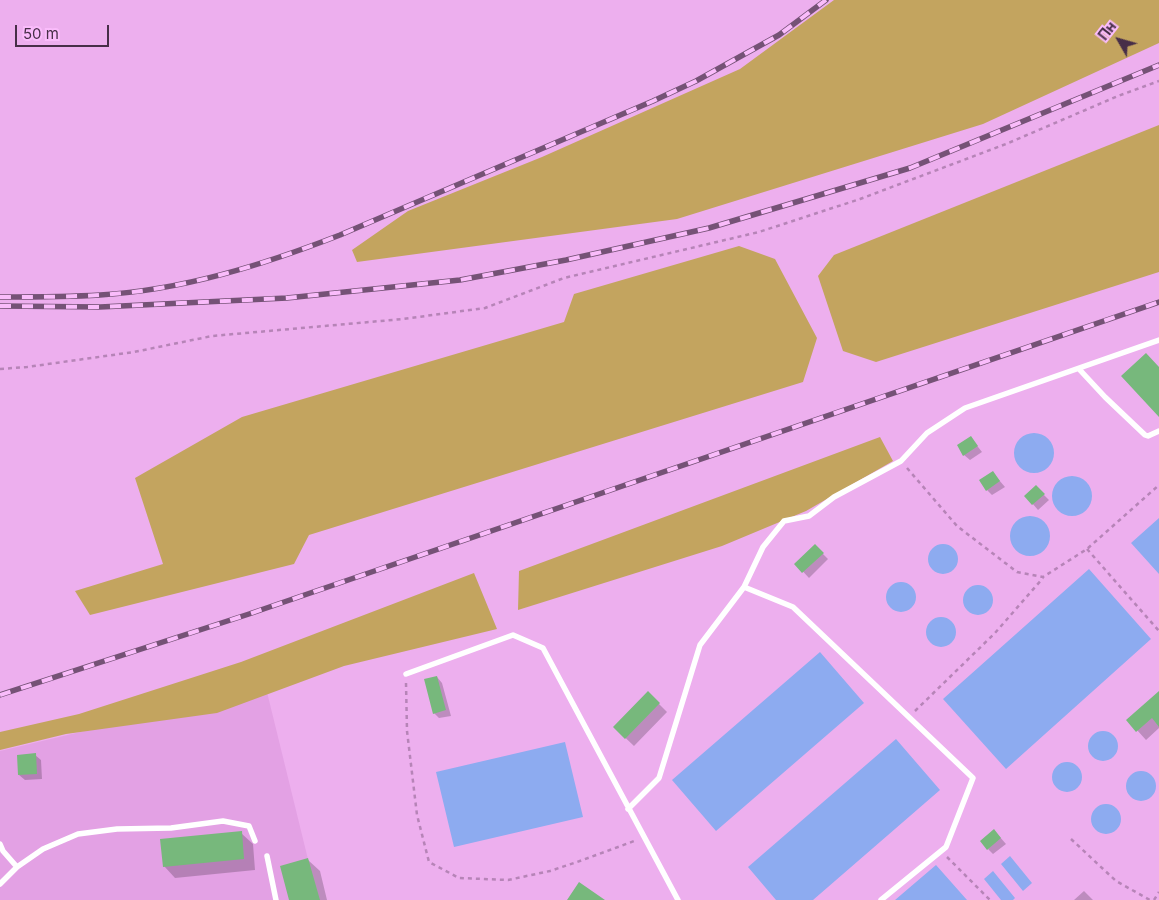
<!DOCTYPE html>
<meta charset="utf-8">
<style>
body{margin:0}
#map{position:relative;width:1159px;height:900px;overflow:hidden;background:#edafee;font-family:Inter,sans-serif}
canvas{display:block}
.north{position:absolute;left:1094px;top:15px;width:50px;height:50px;-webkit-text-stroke:4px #fabcfb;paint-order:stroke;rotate:308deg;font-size:14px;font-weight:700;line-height:20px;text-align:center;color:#472e48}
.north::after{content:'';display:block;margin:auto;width:18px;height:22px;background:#472e48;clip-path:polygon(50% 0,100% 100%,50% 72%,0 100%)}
.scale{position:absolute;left:15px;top:25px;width:94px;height:22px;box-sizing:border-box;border:2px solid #472e48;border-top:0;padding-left:6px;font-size:15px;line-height:18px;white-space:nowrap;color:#472e48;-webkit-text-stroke:4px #fabcfb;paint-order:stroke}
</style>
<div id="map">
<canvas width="1159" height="900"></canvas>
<div class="north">Пн</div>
<div class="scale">50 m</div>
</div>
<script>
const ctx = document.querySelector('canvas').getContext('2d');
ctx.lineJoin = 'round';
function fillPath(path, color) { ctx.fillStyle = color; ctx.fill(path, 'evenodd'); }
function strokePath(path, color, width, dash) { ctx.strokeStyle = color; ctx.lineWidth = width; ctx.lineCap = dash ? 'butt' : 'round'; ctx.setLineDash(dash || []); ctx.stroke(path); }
fillPath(new Path2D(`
 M 266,688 L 318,900 L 0,900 L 0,751 Z`), '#e3a1e4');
fillPath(new Path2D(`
 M 834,0 L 1159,0 L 1159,43 L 983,124 L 677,219 L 357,262 L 352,250 L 408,211 L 542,157 L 740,69 Z
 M 1159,125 L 1159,272 L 876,362 L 843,351 L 818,276 L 834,255 Z
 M 739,246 L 775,259 L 817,338 L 803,382 L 309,535 L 294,564 L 90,615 L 75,591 L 163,564 L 135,478 L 242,417 L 564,322 L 574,294 Z
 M 880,437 L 893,461 L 806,511 L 722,546 L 518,610 L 519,571 Z
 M 474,573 L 497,629 L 344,666 L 217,713 L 66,734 L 0,750 L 0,732 L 79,714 L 241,662 Z`), '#c3a45f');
fillPath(new Path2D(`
 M1014 453a20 20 0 1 1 40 0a20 20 0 1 1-40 0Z
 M1052 496a20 20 0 1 1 40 0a20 20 0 1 1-40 0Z
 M1010 536a20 20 0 1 1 40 0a20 20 0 1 1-40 0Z
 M 1159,518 L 1159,574 L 1131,543 Z
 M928 559a15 15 0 1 1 30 0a15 15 0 1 1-30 0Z
 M 1089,569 L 1151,639 L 1006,769 L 943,699 Z
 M886 597a15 15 0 1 1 30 0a15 15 0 1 1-30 0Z
 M963 600a15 15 0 1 1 30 0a15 15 0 1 1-30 0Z
 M926 632a15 15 0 1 1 30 0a15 15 0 1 1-30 0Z
 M 820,652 L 864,703 L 716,831 L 672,780 Z
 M1088 746a15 15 0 1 1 30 0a15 15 0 1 1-30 0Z
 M 896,739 L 940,790 L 813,900 L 776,900 L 748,867 Z
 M 565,742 L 583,817 L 454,847 L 436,772 Z
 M1052 777a15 15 0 1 1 30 0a15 15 0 1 1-30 0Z
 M1126 786a15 15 0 1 1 30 0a15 15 0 1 1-30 0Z
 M1091 819a15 15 0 1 1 30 0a15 15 0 1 1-30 0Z
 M 1010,856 L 1032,883 L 1023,891 L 1001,864 Z
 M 936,865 L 967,900 L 895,900 Z
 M 993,871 L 1015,898 L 1013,900 L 1001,900 L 984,879 Z`), '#8dabf0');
fillPath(new Path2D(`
 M 971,438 L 982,452 L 970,460 L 964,455 Z
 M 993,473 L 1005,487 L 992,495 L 987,490 Z
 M 1036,487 L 1049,500 L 1038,510 L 1026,496 Z
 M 815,546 L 828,559 L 809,578 L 796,564 Z
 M 437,677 L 442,683 L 451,716 L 439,718 L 434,713 Z
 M 1159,692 L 1159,728 L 1146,740 L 1128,720 Z
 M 648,693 L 667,712 L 634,746 L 614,727 Z
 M 35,755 L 41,760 L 42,779 L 25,780 L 19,775 Z
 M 241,833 L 253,844 L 255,870 L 175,878 L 164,866 Z
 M 999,836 L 1006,844 L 993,854 L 988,849 Z
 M 308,860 L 320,871 L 327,900 L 290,900 Z
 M 1084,891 L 1093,900 L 1074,900 Z`), '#0003');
fillPath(new Path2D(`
 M 1146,353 L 1159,367 L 1159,417 L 1121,376 Z
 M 971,436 L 978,446 L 963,456 L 957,445 Z
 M 993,471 L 1000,481 L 986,491 L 979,480 Z
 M 1036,485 L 1045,494 L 1032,505 L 1024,496 Z
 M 815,544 L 824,553 L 802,573 L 794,564 Z
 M 437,676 L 446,710 L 433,714 L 424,679 Z
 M 648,691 L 660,703 L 625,739 L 613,727 Z
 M 1159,691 L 1159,727 L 1152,718 L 1136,732 L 1126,720 Z
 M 36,753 L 37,774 L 18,775 L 17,755 Z
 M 994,829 L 1001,838 L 987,850 L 980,841 Z
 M 242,831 L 244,859 L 163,867 L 160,839 Z
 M 308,858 L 320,900 L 289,900 L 280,866 Z
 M 579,882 L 605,900 L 567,900 Z`), '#77b87c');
strokePath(new Path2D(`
 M 0,369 L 27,367 L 134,352 L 212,336 L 403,319 L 485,308 L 564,278 L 759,232 L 860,199 L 1006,144 L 1118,96 L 1159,81
 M 907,468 L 957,526 L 1017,572 L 1043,577 L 1087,549 L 1159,485
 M 1087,549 L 1159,631
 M 406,683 L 407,731 L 417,815 L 429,862 L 459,878 L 508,880 L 550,871 L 577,862 L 637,840
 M 915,711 L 995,633 L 1043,578
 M 1071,839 L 1116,881 L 1150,900
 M 947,857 L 990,900
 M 1154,900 L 1159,892`), '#b684b7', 2.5, [4, 4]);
strokePath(new Path2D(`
 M 1079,369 L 1105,397 L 1145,435 L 1148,436 L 1159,431
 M 744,587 L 763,547 L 784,521 L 809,516 L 834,497 L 901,461 L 927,433 L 965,408 L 1159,340
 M 406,674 L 513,635 L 543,648 L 678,900
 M 628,809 L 659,778 L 700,645 L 744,587 L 793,607 L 973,778 L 946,847 L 881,900
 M 0,844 L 3,851 L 17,867
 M 267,856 L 276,900
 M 0,884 L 17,867 L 43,849 L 78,834 L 117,829 L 171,828 L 223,821 L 249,826 L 255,841`), '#fff', 5.5);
const rail = new Path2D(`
 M 0,297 C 33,297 67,297 100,295 C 183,290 263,265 340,235 L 653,101 L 696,81 L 779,35 L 826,0
 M 0,306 L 100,307 L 287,298 L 460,280 L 566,260 L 709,228 L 910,168 L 1159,65
 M 0,695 L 249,614 L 1159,302`);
strokePath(rail, '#755276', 5.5);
strokePath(rail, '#fabcfb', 4, [11]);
</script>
